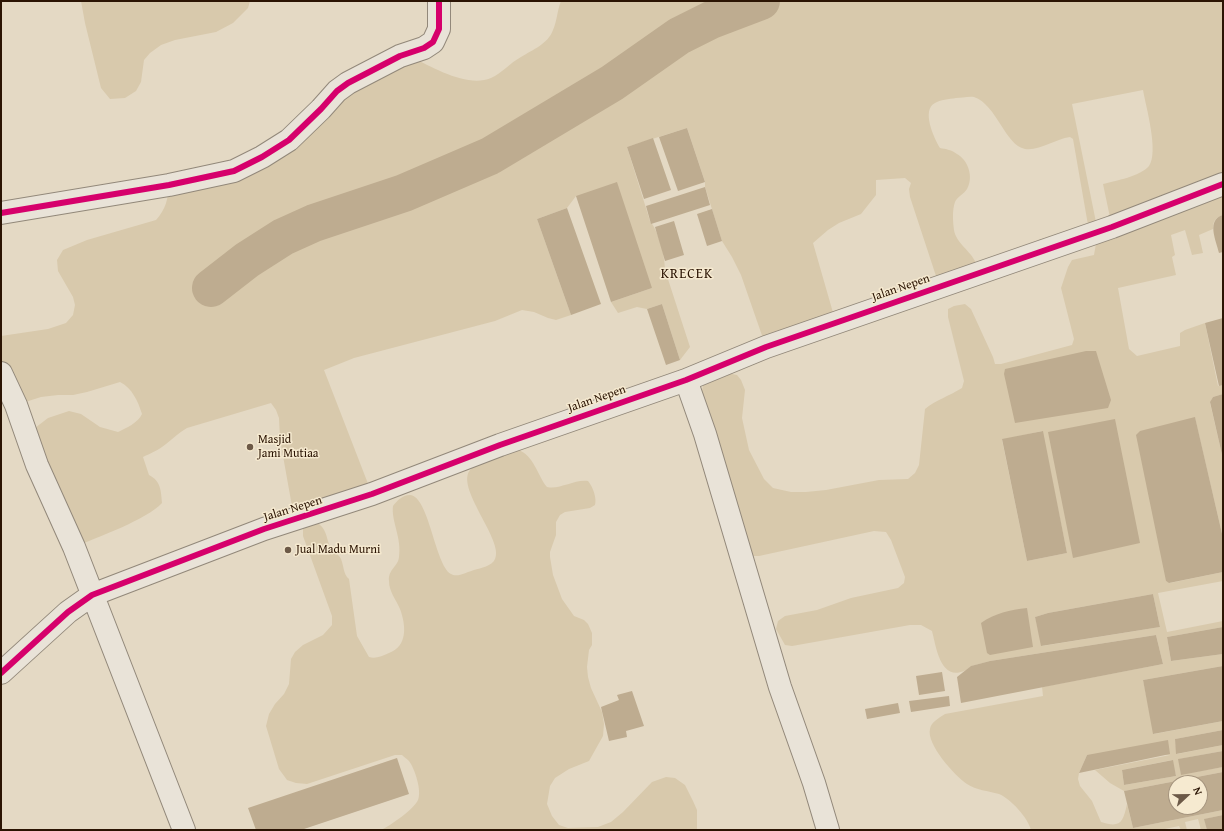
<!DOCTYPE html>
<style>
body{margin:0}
#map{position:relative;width:1224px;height:831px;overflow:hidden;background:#e4d9c4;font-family:"Gentium Book Plus",serif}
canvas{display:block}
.frame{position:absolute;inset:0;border:2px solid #2b1403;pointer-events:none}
.north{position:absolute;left:1168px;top:775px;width:40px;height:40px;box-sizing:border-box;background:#f6ead0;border:1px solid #a5947e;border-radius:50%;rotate:68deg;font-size:11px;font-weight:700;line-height:16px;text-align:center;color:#2b1403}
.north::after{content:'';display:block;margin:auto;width:14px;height:18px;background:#6c5947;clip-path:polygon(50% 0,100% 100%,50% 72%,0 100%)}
</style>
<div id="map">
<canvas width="1224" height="831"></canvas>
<div class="frame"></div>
<div class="north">N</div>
</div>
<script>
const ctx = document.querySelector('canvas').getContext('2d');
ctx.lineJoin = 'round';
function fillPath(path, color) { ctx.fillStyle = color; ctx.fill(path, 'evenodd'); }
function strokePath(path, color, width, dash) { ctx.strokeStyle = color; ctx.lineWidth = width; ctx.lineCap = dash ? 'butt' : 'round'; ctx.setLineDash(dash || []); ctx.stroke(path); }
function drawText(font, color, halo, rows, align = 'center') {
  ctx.font = font + ' "Gentium Book Plus",serif'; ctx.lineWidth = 3; ctx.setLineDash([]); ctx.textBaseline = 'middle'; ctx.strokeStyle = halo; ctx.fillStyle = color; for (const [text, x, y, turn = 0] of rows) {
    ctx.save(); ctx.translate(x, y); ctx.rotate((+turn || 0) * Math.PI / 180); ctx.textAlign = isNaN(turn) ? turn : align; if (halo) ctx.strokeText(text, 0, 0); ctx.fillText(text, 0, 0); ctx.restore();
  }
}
fillPath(new Path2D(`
 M 81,1 L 250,1 L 248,8 L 233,23 L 216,32 L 175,40 L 161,45 L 150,53 L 144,60 L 141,82 L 136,91 L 125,98 L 110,99 L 101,88 L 85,23 Z
 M 561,1 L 1223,1 L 1223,215 C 1215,218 1213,221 1213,229 L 1199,235 L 1203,253 L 1192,255 L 1185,230 L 1171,235 L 1175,255 L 1172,257 L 1176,275 L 1118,288 L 1129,349 L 1137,356 L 1180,346 L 1180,333 L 1185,330 L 1205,323 L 1218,386 L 1223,385 L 1223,394 L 1213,397 L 1210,403 L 1223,459 L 1223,538 L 1195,418 L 1166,581 L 1170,583 L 1223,572 L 1223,581 L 1158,593 L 1167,632 L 1223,621 L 1223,627 L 1167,637 L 1171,661 L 1223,654 L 1223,666 L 1143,680 L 1154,734 L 1223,721 L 1223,730 L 1175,739 L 1177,754 L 1223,745 L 1223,751 L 1179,759 L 1181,774 L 1223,767 L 1223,772 L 1124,791 L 1110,783 L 1095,770 L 1170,755 L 1087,755 L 1079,773 L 1078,779 L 1080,786 L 1092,801 L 1101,822 C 1120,828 1123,823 1127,804 L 1133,828 L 1223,810 L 1223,815 L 1205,819 L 1207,830 L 1201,830 L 1198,819 L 1185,822 L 1187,830 L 1181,830 L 1179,826 L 1160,830 L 1031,830 C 1028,818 1011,799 999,794 C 988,791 976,790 967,784 C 955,776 926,744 930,729 C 931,722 939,718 945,714 L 1043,696 L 1042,687 L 1163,664 L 1156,635 L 990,661 C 984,663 977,664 972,666 C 969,667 967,670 964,671 C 940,681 936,646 932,631 L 921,625 L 910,625 L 792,646 L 785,645 L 776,629 L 778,621 L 785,616 L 817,610 L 851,598 L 898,588 L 904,583 L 905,577 L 891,540 L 886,532 L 874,531 L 759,556 L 751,556 L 702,391 L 703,385 L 727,373 L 737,375 L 741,380 L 745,390 L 742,418 L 749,450 L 764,479 L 773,488 L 791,492 L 806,492 L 826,490 L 879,480 L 908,479 L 915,473 L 919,465 L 925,409 C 936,400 949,396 962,388 L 964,381 L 948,317 L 948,309 L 954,306 L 965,304 L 971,309 L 993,357 L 995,364 L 1001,364 L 1072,345 L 1074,339 L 1061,288 L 1068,267 L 1072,260 L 1094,255 L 1098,232 L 1040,252 L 1038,240 L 1088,225 L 1073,139 L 1070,137 C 1055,139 1040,151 1025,149 C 1005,145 997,105 974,97 C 969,96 961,98 956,98 C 949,99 940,100 935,103 C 921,110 934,138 940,148 C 946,149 952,150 957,154 C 968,160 974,177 967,189 C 964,194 957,197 955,202 C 952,210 953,222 954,230 C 956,243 971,251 976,263 L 937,278 L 935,273 L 910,197 L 909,189 L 911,183 L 905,178 L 876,180 L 876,195 L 861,214 L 839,223 L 828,230 L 813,243 L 836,323 L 766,347 L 741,275 L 732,257 L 722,241 L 705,187 L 705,182 L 687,128 L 627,147 L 650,221 C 659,232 665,256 665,270 L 690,347 L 680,360 L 662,304 L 647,309 L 637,307 L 618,313 L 611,302 L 652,288 L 576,196 L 567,208 L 537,219 L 571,315 L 556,320 L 548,318 L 534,312 L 522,310 L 495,321 L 354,358 L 324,370 L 372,494 L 293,512 L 280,439 L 279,418 L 276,410 L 271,403 L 187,428 C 178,433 173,439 166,444 C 159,450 151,453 143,457 L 149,475 C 161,481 161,491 162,503 C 148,519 96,538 74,547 L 35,428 L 48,418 L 69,411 L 81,414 L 100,427 L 118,432 C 126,428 138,423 142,414 C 138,401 132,388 120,382 L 87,392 L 73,395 L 58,395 L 41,397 L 16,405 L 1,373 L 1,336 L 48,329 L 66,323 L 73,315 L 75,305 L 73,297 L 58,271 L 57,260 L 63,250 L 87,240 L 156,220 C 166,209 168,199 169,185 L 234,171 L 321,109 L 413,58 C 434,68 468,88 491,78 C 502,73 510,63 521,57 C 532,50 548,44 553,30 C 557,21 557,11 561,1 ZM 1143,90 C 1146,107 1159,152 1149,166 C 1141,176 1115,181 1103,184 L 1112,227 L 1098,232 L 1072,104 ZM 1042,431 L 1067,553 L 1027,561 L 1002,440 ZM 1153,594 L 1160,627 L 1042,646 L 1035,617 L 1048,613 ZM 1172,760 L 1176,776 L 1124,785 L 1122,770 Z
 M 518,450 C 534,455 537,475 547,487 C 560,490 574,479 588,481 C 593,487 597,498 595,505 L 590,508 L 565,512 L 560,515 L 556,522 L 556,535 L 550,552 L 550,557 L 553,575 L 562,599 L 574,616 L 584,620 L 588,624 L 592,633 L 592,645 L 589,650 L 587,667 L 588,677 L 591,688 L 602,712 L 604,724 L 603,736 L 589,761 L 569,769 L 555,778 L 550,786 L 547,804 L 552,816 L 559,825 L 568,828 L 598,827 L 611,822 L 623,812 L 652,782 L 666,777 L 675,778 L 685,785 L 693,801 L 697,810 L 697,830 L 381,830 C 390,826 414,809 418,800 C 422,791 415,769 409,761 C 407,759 404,757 402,755 L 395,755 L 307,784 L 296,783 L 287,780 L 279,769 L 266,726 L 269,714 L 275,704 L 284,694 L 289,684 L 291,659 L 295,652 L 303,645 L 323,635 L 332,625 L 332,616 L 303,536 L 303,529 L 312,524 L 319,524 C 328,531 326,541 332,550 C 334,553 339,554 341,559 C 344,566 343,574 349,579 L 357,636 L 369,657 C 376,659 382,656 389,653 C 408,646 406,625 400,609 C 396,599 389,592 389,581 C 388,569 398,567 399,557 C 402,538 391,521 393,506 C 397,501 402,495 410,495 C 429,496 435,565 451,574 C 457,578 467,572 474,570 C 481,568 492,566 495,559 C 505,541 453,486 471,469 C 480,461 506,453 518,450 Z`), '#d8c9ac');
fillPath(new Path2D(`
 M 687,128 L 705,182 L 678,191 L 659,137 Z
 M 653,138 L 671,190 L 644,199 L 627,147 Z
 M 617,182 L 652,288 L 611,302 L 576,196 Z
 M 705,187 L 710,205 L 651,224 L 646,206 Z
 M 567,208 L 601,304 L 571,315 L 537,219 Z
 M 712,209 L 722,241 L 707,246 L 697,214 Z
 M 1223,215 L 1223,252 L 1219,253 C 1216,240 1206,220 1223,215 Z
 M 674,221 L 684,255 L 665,261 L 655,227 Z
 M 662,304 L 680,360 L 666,365 L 647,309 Z
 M 1223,318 L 1223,385 L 1219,386 L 1205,323 Z
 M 1086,351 L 1096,351 L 1111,400 L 1108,408 L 1015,423 L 1004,374 L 1005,369 Z
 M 1223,394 L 1223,459 L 1210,402 L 1213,397 Z
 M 1195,417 L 1223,538 L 1223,572 L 1169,583 L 1166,581 L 1136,435 L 1140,431 Z
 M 1115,419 L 1140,543 L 1073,558 L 1048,432 Z
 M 1043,431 L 1067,553 L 1027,561 L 1002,439 Z
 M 1153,594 L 1160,627 L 1041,646 L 1035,617 L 1048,613 Z
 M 1027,608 L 1033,647 L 990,655 L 987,653 L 981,623 C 995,613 1010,610 1027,608 Z
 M 1223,627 L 1223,654 L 1171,661 L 1167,637 Z
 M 1156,635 L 1163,664 L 961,703 L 957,677 L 971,666 L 990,661 Z
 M 1223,666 L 1223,721 L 1153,734 L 1143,680 Z
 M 942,672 L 945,691 L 919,695 L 916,676 Z
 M 632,691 L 644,726 L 626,731 L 627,737 L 609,741 L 601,707 L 619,700 L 617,695 Z
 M 949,696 L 950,706 L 911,712 L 909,701 Z
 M 898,703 L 900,713 L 867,719 L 865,709 Z
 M 1223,730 L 1223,745 L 1176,754 L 1175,739 Z
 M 1168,740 L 1170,754 L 1079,773 L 1087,755 Z
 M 1223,751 L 1223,767 L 1181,775 L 1178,759 Z
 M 397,758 L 409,794 L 301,830 L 256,830 L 248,808 Z
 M 1173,760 L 1176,776 L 1124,785 L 1122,770 Z
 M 1223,772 L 1223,810 L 1133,828 L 1124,791 ZM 1176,783 L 1200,783 L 1200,807 L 1176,807 Z
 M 1223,815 L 1223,830 L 1207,830 L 1204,819 Z`), '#beac90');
strokePath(new Path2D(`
 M 211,288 L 247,260 L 283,237 L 314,223 L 404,193 L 490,156 L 612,83 L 679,36 L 711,20 L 761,1`), '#beac90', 38);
const minor = new Path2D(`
 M 1,213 L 169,185 L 234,171 L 262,157 L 289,140 L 321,109 L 337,91 L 348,83 L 400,56 L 424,48 L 433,42 L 439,29 L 439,1
 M 1,373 L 16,405 L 37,465 L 74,547 L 184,830
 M 686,380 L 705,434 L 780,687 L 814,783 L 828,830
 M 1,673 L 68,612 L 92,595 L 264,529 L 372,494 L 500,445 L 686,380 L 766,347 L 1112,227 L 1223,184`);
strokePath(minor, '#92887a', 24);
strokePath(minor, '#e9e3d8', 22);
strokePath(new Path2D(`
 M 1,213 L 169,185 L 234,171 L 262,157 L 289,140 L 321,109 L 337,91 L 348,83 L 400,56 L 424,48 L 433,42 L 439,29 L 439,1
 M 1,673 L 68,612 L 92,595 L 264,529 L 372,494 L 500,445 L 686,380 L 766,347 L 1112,227 L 1223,184`), '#d6006c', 6);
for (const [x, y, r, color] of [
 [250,447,4,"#6c5947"],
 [288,550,4,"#6c5947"]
]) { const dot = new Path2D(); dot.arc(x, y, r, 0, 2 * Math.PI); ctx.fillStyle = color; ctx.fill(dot); strokePath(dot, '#f6ead0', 1.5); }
drawText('12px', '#2b1403', '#f6ead0', [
 ["Jalan Nepen",901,288,-19],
 ["Jalan Nepen",597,399,-19],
 ["Jalan Nepen",293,509,-17]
]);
drawText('12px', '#2b1403', '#f6ead0', [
 ["Masjid",258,440],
 ["Jami Mutiaa",258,454],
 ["Jual Madu Murni",296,550]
], 'left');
ctx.letterSpacing = '1px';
drawText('14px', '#2b1403', '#f6ead0', [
 ["KRECEK",687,274]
]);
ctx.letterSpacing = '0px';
</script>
